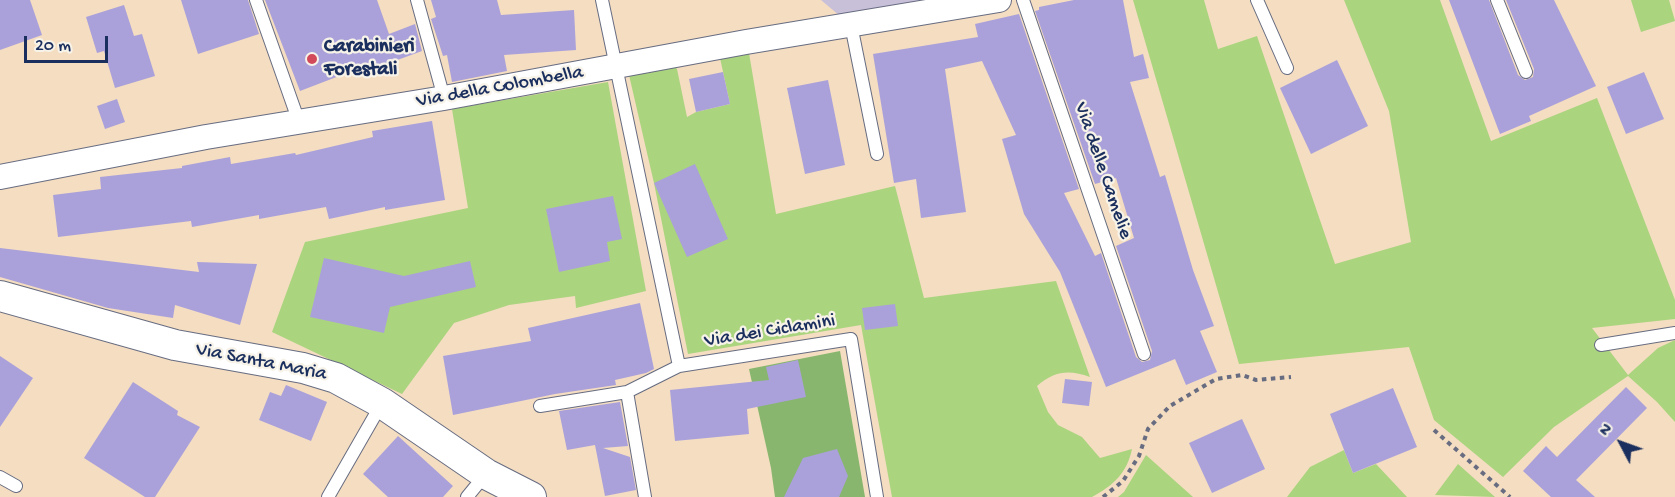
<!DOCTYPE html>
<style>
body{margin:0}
#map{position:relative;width:1675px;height:497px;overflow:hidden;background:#f4ddc1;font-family:"Gochi Hand",sans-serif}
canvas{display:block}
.north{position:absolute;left:1591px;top:413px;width:60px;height:60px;-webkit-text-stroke:4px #f7f3e8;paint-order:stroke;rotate:311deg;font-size:16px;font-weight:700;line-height:24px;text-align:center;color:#1b2f5e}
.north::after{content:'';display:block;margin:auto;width:21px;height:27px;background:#1b2f5e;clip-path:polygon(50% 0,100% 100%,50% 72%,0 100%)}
.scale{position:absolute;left:24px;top:36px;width:84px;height:27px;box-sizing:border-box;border:3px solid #1b2f5e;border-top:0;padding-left:8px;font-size:18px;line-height:21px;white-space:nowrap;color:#1b2f5e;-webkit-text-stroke:4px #f7f3e8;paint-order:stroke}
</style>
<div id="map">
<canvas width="1675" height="497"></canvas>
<div class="north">N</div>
<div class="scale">20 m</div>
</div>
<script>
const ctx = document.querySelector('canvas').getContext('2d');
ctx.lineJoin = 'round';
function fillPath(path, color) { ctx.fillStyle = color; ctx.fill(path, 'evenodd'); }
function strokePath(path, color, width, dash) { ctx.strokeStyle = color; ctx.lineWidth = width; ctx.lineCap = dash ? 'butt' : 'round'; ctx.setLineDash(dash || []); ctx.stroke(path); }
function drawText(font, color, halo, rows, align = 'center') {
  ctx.font = font + ' "Gochi Hand",sans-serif'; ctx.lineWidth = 4.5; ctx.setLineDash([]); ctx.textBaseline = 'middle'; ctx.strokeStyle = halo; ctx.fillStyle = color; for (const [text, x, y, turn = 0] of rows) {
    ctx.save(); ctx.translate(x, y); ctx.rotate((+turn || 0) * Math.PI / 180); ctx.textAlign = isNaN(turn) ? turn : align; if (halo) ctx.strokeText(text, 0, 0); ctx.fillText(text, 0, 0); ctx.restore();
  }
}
fillPath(new Path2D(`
 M 821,0 L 925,0 L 840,16 Z`), '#c8bfd8');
fillPath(new Path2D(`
 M 1133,0 L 1204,0 L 1218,49 L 1257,36 L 1335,264 L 1411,242 L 1389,111 L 1344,0 L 1440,0 L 1491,141 L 1597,98 L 1675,300 L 1675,319 L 1592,328 L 1628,375 L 1658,348 L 1675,340 L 1675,422 L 1657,402 L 1628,376 L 1554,427 L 1503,477 L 1434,420 L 1409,347 L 1239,364 Z
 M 1631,0 L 1669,0 L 1675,21 L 1641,32 Z
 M 749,53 L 776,214 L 895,186 L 924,298 L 1056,281 L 1090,377 C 1069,369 1054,371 1037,386 L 1048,412 L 1058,425 L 1082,437 L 1100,458 L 1132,449 C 1127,473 1114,485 1092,497 L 892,497 L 861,325 L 688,354 L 654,183 L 629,75 L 674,66 L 677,69 L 687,117 L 696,112 L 730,104 L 720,58 Z
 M 608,82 L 646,291 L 576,308 L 575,296 L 509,305 L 454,323 L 402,394 L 272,332 L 305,242 L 468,208 L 452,109 Z
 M 1344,450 L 1353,473 L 1376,464 L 1407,497 L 1287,497 L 1310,467 Z
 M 1146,455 L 1193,497 L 1118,497 L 1124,492 Z
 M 1458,464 L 1495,497 L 1435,495 Z`), '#abd47f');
fillPath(new Path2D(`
 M 840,351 L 865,497 L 775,497 L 771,468 L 749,369 Z`), '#88b66e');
fillPath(new Path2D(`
 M 0,0 L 30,0 L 42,35 L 0,50 Z
 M 181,0 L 248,0 L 259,34 L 198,54 Z
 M 265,0 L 377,0 L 389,34 L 415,24 L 422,51 L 362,73 L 360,68 L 300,91 Z
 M 431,0 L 497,0 L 501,15 L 574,10 L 576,50 L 504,55 L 507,71 L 452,82 L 447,55 L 443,56 L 431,19 L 436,17 Z
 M 1074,0 L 1123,0 L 1134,57 L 1143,54 L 1149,78 L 1130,82 L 1160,177 L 1165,175 L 1193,270 L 1214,326 L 1200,331 L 1217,372 L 1186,385 L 1175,359 L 1106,387 L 1060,272 L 1024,214 L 1002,139 L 1016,135 L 982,61 L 945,69 L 966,212 L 921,218 L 916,179 L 894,183 L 873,54 L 978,37 L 975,24 L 1019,14 L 1079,189 L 1064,193 L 1095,256 L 1101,253 L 1136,357 L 1142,362 L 1150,360 L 1152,351 L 1116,246 L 1134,238 L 1116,178 L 1095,184 L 1035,11 L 1039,10 L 1039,7 Z
 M 1449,0 L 1489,0 L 1518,75 L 1525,80 L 1533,77 L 1534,69 L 1506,0 L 1554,0 L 1596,86 L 1529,116 L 1531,121 L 1500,134 Z
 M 124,5 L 134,36 L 142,34 L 155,76 L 115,88 L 104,51 L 97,53 L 86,17 Z
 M 1337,60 L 1368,126 L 1311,154 L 1280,88 Z
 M 723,72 L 730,104 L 696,112 L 689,79 Z
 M 1644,72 L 1664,119 L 1626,134 L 1607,87 Z
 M 828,80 L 845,165 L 805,174 L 787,88 Z
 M 117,99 L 125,122 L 105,129 L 97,106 Z
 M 432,121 L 445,200 L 385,210 L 385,207 L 329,219 L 326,207 L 259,219 L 259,215 L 192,227 L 191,221 L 58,237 L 53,195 L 101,189 L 100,177 L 182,168 L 182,166 L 230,157 L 231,164 L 295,153 L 296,155 L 373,137 L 372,131 Z
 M 695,164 L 728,239 L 687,257 L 654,183 Z
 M 613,196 L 622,239 L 607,242 L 610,261 L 559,272 L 546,209 Z
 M 0,248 L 199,272 L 197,262 L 257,264 L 240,325 L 175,305 L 173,318 L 108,308 L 0,277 Z
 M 324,258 L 404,276 L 470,261 L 476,287 L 390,307 L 384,333 L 310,317 Z
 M 640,303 L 654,369 L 646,373 L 615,380 L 616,385 L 555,394 L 453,415 L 443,356 L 531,341 L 528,328 Z
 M 895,304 L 898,326 L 865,330 L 862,308 Z
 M 0,356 L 33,378 L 0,427 Z
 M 798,360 L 806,397 L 747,409 L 749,434 L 675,441 L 670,390 L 769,380 L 766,367 Z
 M 1065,379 L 1092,382 L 1089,406 L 1062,403 Z
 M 133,382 L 178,411 L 177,415 L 200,427 L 155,497 L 145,497 L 84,458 Z
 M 286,385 L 327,402 L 311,441 L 259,420 L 270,392 L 281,396 Z
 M 1626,387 L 1647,408 L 1576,480 L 1595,497 L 1551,497 L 1523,471 L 1546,446 L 1557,457 Z
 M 1393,388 L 1417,447 L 1353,473 L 1330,414 Z
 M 620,402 L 628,446 L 603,448 L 630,457 L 636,490 L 605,496 L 595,445 L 567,450 L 559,411 Z
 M 1242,419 L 1265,469 L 1212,493 L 1189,443 Z
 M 398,436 L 453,486 L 443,497 L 388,497 L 363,474 Z
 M 837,449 L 848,476 L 839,497 L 784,497 L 803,458 Z`), '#aaa1da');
const service = new Path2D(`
 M 256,0 L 299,122
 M 417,0 L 444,98
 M 602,0 L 679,366
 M 1023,0 L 1144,354
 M 1257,0 L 1287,68
 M 1497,0 L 1526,72
 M 851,25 L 877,154
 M 1601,345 L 1675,333
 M 627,392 L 645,497
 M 540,406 L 627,392 L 679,366 L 851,339 L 877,497
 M 0,477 L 16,486
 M 328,497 L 382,403
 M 467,497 L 485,475`);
const minor = new Path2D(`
 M 0,177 L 206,137 L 444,98 L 746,42 L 999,0`);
const tertiary = new Path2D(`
 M 0,296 L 175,345 L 303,368 L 336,378 L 382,403 L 486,474 L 531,497`);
strokePath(service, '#676c81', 14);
strokePath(minor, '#676c81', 26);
strokePath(tertiary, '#676c81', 32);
strokePath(new Path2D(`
 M 1434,430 L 1510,497
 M 1103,497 L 1123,481 L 1139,456 L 1148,429 L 1170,406 L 1216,379 L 1242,375 L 1256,380 L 1291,377`), '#676c81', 4, [4.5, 4.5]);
strokePath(service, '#fff', 12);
strokePath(minor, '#fff', 24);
strokePath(tertiary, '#fff', 30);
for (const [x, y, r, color] of [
 [312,59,6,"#d1495b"]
]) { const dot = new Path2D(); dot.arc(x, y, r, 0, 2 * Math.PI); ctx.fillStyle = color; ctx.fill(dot); strokePath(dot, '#f7f3e8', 2); }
drawText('bold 20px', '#1b2f5e', '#f7f3e8', [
 ["Carabinieri",324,48],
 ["Forestali",324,71]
], 'left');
drawText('20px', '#1b2f5e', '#f7f3e8', [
 ["Via della Colombella",500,88,-10],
 ["Via delle Camelie",1102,171,71],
 ["Via dei Ciclamini",770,332,-9],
 ["Via Santa Maria",261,363,11]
]);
</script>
